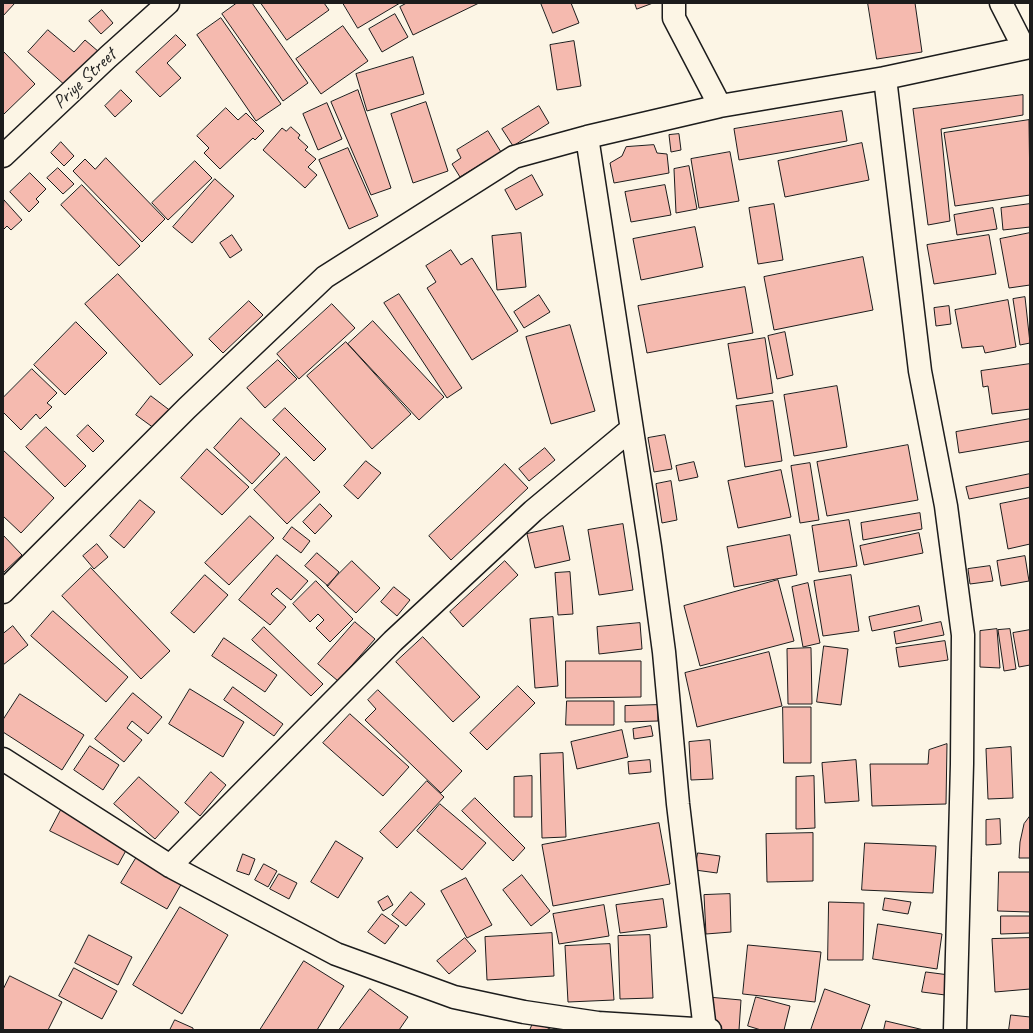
<!DOCTYPE html>
<style>
body{margin:0}
#map{position:relative;width:1033px;height:1033px;overflow:hidden;background:#fcf5e5;font-family:Caveat,sans-serif}
canvas{display:block}
.frame{position:absolute;inset:0;border:4px solid #1c1c1c;pointer-events:none}
</style>
<div id="map">
<canvas width="1033" height="1033"></canvas>
<div class="frame"></div>
</div>
<script>
const ctx = document.querySelector('canvas').getContext('2d');
ctx.lineJoin = 'round';
function fillPath(path, color) { ctx.fillStyle = color; ctx.fill(path, 'evenodd'); }
function strokePath(path, color, width, dash) { ctx.strokeStyle = color; ctx.lineWidth = width; ctx.lineCap = dash ? 'butt' : 'round'; ctx.setLineDash(dash || []); ctx.stroke(path); }
function drawText(font, color, halo, rows, align = 'center') {
  ctx.font = font + ' Caveat,sans-serif'; ctx.lineWidth = 3; ctx.setLineDash([]); ctx.textBaseline = 'middle'; ctx.strokeStyle = halo; ctx.fillStyle = color; for (const [text, x, y, turn = 0] of rows) {
    ctx.save(); ctx.translate(x, y); ctx.rotate((+turn || 0) * Math.PI / 180); ctx.textAlign = isNaN(turn) ? turn : align; if (halo) ctx.strokeText(text, 0, 0); ctx.fillText(text, 0, 0); ctx.restore();
  }
}
const building = new Path2D(`
 M 3,3 L 15,3 L 3,16 Z
 M 237,3 L 252,3 L 308,83 L 283,101 L 222,14 Z
 M 261,3 L 324,3 L 329,10 L 287,40 Z
 M 343,3 L 400,3 L 358,28 Z
 M 407,3 L 479,3 L 413,35 L 400,7 Z
 M 541,3 L 571,3 L 579,23 L 553,33 Z
 M 635,3 L 653,3 L 637,9 Z
 M 868,3 L 915,3 L 922,52 L 877,59 Z
 M 102,10 L 113,23 L 101,34 L 89,21 Z
 M 395,14 L 408,37 L 382,52 L 369,29 Z
 M 221,18 L 281,104 L 256,121 L 197,35 Z
 M 343,26 L 368,61 L 321,94 L 296,59 Z
 M 48,30 L 74,52 L 85,40 L 99,52 L 67,87 L 28,52 Z
 M 176,35 L 186,45 L 167,63 L 181,78 L 160,97 L 136,72 Z
 M 574,41 L 581,86 L 557,90 L 550,45 Z
 M 3,51 L 35,84 L 4,114 L 3,112 Z
 M 413,57 L 424,94 L 367,111 L 356,74 Z
 M 121,90 L 132,101 L 115,117 L 105,106 Z
 M 358,90 L 391,188 L 371,195 L 331,102 Z
 M 1023,95 L 1023,115 L 941,129 L 950,221 L 928,225 L 913,109 Z
 M 426,102 L 448,171 L 413,183 L 391,114 Z
 M 327,103 L 342,139 L 318,150 L 303,114 Z
 M 539,106 L 549,123 L 513,146 L 502,129 Z
 M 226,108 L 238,120 L 246,113 L 264,131 L 255,140 L 253,138 L 220,169 L 204,153 L 209,148 L 197,136 Z
 M 842,111 L 847,141 L 739,160 L 734,129 Z
 M 1029,120 L 1030,195 L 955,206 L 944,133 Z
 M 291,127 L 300,135 L 298,138 L 308,147 L 305,150 L 316,159 L 308,167 L 317,175 L 305,188 L 263,150 L 282,128 L 286,131 Z
 M 488,131 L 501,152 L 460,177 L 452,164 L 461,158 L 457,150 Z
 M 679,134 L 681,150 L 671,152 L 669,135 Z
 M 61,142 L 74,156 L 64,166 L 51,153 Z
 M 862,143 L 869,180 L 785,197 L 778,161 Z
 M 654,145 L 657,153 L 667,154 L 669,173 L 614,183 L 610,163 L 622,156 L 626,147 Z
 M 348,148 L 378,216 L 349,229 L 319,160 Z
 M 730,152 L 739,201 L 699,208 L 691,159 Z
 M 106,158 L 165,219 L 142,242 L 73,171 L 85,159 L 95,169 Z
 M 195,161 L 212,178 L 168,220 L 152,203 Z
 M 689,166 L 697,209 L 676,213 L 674,169 Z
 M 58,168 L 74,184 L 63,194 L 47,178 Z
 M 30,173 L 46,189 L 36,199 L 39,202 L 29,212 L 10,192 Z
 M 532,175 L 543,195 L 516,210 L 505,190 Z
 M 215,179 L 234,196 L 192,243 L 173,227 Z
 M 82,185 L 140,246 L 119,266 L 61,205 Z
 M 665,185 L 671,215 L 631,222 L 625,192 Z
 M 4,200 L 22,220 L 11,230 L 7,226 L 3,230 Z
 M 774,204 L 783,260 L 758,264 L 749,208 Z
 M 1030,204 L 1030,227 L 1003,230 L 1001,208 Z
 M 993,208 L 997,229 L 957,235 L 954,215 Z
 M 695,227 L 703,267 L 641,280 L 633,239 Z
 M 521,233 L 526,287 L 497,290 L 492,236 Z
 M 1030,233 L 1030,285 L 1009,288 L 1000,239 Z
 M 232,235 L 242,250 L 230,258 L 220,243 Z
 M 989,235 L 996,274 L 934,284 L 927,245 Z
 M 451,250 L 461,265 L 472,258 L 518,331 L 472,360 L 427,288 L 436,282 L 426,266 Z
 M 863,257 L 873,310 L 774,330 L 764,277 Z
 M 118,274 L 193,355 L 160,385 L 85,304 Z
 M 745,287 L 753,333 L 647,353 L 638,306 Z
 M 399,294 L 462,388 L 447,398 L 384,303 Z
 M 539,295 L 550,312 L 524,328 L 514,312 Z
 M 1025,297 L 1030,343 L 1020,345 L 1013,299 Z
 M 1008,300 L 1016,347 L 985,353 L 983,346 L 962,348 L 955,310 Z
 M 249,301 L 263,315 L 223,353 L 209,339 Z
 M 332,304 L 355,328 L 299,379 L 277,354 Z
 M 949,306 L 951,324 L 936,326 L 934,308 Z
 M 373,321 L 444,397 L 419,420 L 348,344 Z
 M 76,322 L 107,353 L 65,395 L 34,365 Z
 M 570,325 L 595,411 L 551,424 L 526,337 Z
 M 785,332 L 793,375 L 777,379 L 768,336 Z
 M 765,338 L 773,393 L 737,399 L 728,344 Z
 M 346,342 L 411,414 L 372,449 L 307,376 Z
 M 278,360 L 297,379 L 265,408 L 247,388 Z
 M 1030,364 L 1030,409 L 992,414 L 988,386 L 983,387 L 981,371 Z
 M 32,369 L 57,393 L 47,403 L 52,407 L 40,419 L 36,414 L 21,430 L 3,412 L 3,398 Z
 M 837,386 L 847,447 L 794,456 L 784,395 Z
 M 151,396 L 172,412 L 158,431 L 136,415 Z
 M 773,401 L 782,461 L 745,467 L 736,406 Z
 M 285,408 L 326,449 L 314,461 L 273,420 Z
 M 241,418 L 280,454 L 252,484 L 214,448 Z
 M 1030,419 L 1030,441 L 959,453 L 956,432 Z
 M 88,425 L 104,441 L 93,452 L 77,436 Z
 M 46,427 L 86,466 L 65,487 L 26,447 Z
 M 665,435 L 672,469 L 654,472 L 648,438 Z
 M 908,445 L 918,500 L 827,516 L 817,462 Z
 M 545,448 L 555,460 L 529,481 L 519,469 Z
 M 207,449 L 249,487 L 222,515 L 181,478 Z
 M 3,450 L 54,498 L 21,533 L 3,516 Z
 M 286,457 L 320,492 L 287,524 L 254,490 Z
 M 366,461 L 381,473 L 358,499 L 344,486 Z
 M 694,462 L 698,477 L 679,481 L 676,466 Z
 M 810,463 L 819,520 L 800,523 L 791,466 Z
 M 505,464 L 528,488 L 451,560 L 429,536 Z
 M 781,470 L 791,517 L 738,528 L 728,481 Z
 M 1030,474 L 1030,487 L 969,499 L 966,487 Z
 M 671,481 L 677,520 L 662,523 L 656,484 Z
 M 1030,498 L 1030,544 L 1008,549 L 1000,504 Z
 M 140,500 L 155,512 L 124,548 L 110,536 Z
 M 320,504 L 332,516 L 315,534 L 303,522 Z
 M 920,513 L 922,529 L 863,540 L 861,523 Z
 M 250,516 L 274,538 L 229,585 L 205,563 Z
 M 849,520 L 857,566 L 819,572 L 812,526 Z
 M 623,524 L 633,590 L 599,595 L 588,530 Z
 M 563,526 L 570,560 L 535,568 L 527,534 Z
 M 292,527 L 310,541 L 301,553 L 283,539 Z
 M 919,533 L 923,553 L 864,565 L 860,546 Z
 M 3,535 L 22,555 L 3,573 Z
 M 790,535 L 797,575 L 734,587 L 727,547 Z
 M 97,544 L 108,557 L 94,569 L 83,556 Z
 M 317,553 L 339,572 L 328,586 L 305,566 Z
 M 277,555 L 308,581 L 291,600 L 277,588 L 271,594 L 286,607 L 270,625 L 239,600 Z
 M 1025,556 L 1029,581 L 1001,586 L 997,561 Z
 M 352,561 L 380,588 L 356,613 L 327,586 Z
 M 505,561 L 518,575 L 463,627 L 450,612 Z
 M 990,566 L 993,581 L 970,584 L 968,569 Z
 M 91,568 L 170,651 L 141,679 L 62,596 Z
 M 570,572 L 573,614 L 558,615 L 555,573 Z
 M 205,575 L 228,595 L 194,633 L 171,613 Z
 M 851,575 L 859,631 L 823,636 L 814,581 Z
 M 778,580 L 794,641 L 700,666 L 684,606 Z
 M 316,581 L 353,619 L 330,642 L 316,628 L 324,620 L 318,614 L 310,622 L 293,604 Z
 M 808,583 L 820,643 L 803,647 L 792,587 Z
 M 394,587 L 410,600 L 397,616 L 381,602 Z
 M 919,606 L 922,621 L 872,631 L 869,617 Z
 M 53,611 L 128,677 L 106,702 L 31,636 Z
 M 553,617 L 558,686 L 535,688 L 530,619 Z
 M 355,622 L 375,639 L 338,681 L 318,664 Z
 M 941,622 L 944,635 L 896,644 L 894,632 Z
 M 640,623 L 642,649 L 599,654 L 597,627 Z
 M 13,626 L 28,645 L 3,665 L 3,634 Z
 M 264,627 L 323,684 L 311,696 L 252,640 Z
 M 997,629 L 1000,668 L 980,667 L 980,631 Z
 M 1010,629 L 1016,669 L 1004,671 L 998,630 Z
 M 1030,630 L 1030,665 L 1019,667 L 1013,633 Z
 M 423,637 L 480,697 L 453,722 L 396,662 Z
 M 224,638 L 277,675 L 265,692 L 212,656 Z
 M 945,641 L 948,660 L 899,667 L 896,648 Z
 M 824,646 L 848,649 L 841,705 L 817,702 Z
 M 811,648 L 812,704 L 788,704 L 787,649 Z
 M 769,652 L 782,706 L 697,727 L 685,673 Z
 M 566,661 L 641,661 L 641,697 L 566,698 Z
 M 518,686 L 535,703 L 487,750 L 470,733 Z
 M 233,687 L 283,724 L 274,736 L 224,700 Z
 M 190,689 L 244,722 L 223,757 L 169,724 Z
 M 378,690 L 462,771 L 441,793 L 365,720 L 376,709 L 368,700 Z
 M 133,693 L 162,717 L 148,734 L 132,721 L 127,728 L 142,740 L 124,762 L 95,739 Z
 M 20,694 L 84,735 L 62,770 L 3,732 L 3,720 Z
 M 567,701 L 614,701 L 614,725 L 566,725 Z
 M 658,705 L 658,721 L 625,722 L 625,706 Z
 M 783,707 L 811,707 L 811,763 L 784,763 Z
 M 350,714 L 409,767 L 383,796 L 323,743 Z
 M 651,726 L 653,736 L 634,739 L 633,729 Z
 M 622,730 L 628,757 L 577,769 L 571,742 Z
 M 710,740 L 713,779 L 691,780 L 689,742 Z
 M 947,744 L 946,804 L 872,806 L 870,764 L 928,764 L 929,750 Z
 M 90,746 L 119,765 L 103,790 L 74,770 Z
 M 1011,747 L 1013,798 L 988,799 L 986,749 Z
 M 563,753 L 566,837 L 542,838 L 540,754 Z
 M 650,760 L 651,772 L 629,774 L 628,762 Z
 M 856,760 L 859,801 L 825,803 L 822,763 Z
 M 211,772 L 226,785 L 200,816 L 185,803 Z
 M 532,776 L 532,817 L 514,817 L 514,777 Z
 M 814,776 L 815,828 L 796,829 L 796,777 Z
 M 139,777 L 179,812 L 155,839 L 114,804 Z
 M 427,781 L 444,797 L 397,848 L 380,832 Z
 M 475,798 L 525,848 L 513,861 L 462,811 Z
 M 440,804 L 486,843 L 462,870 L 417,831 Z
 M 61,810 L 129,845 L 118,865 L 50,831 Z
 M 1030,816 L 1030,858 L 1019,858 L 1020,842 L 1024,824 Z
 M 1000,819 L 1001,844 L 986,845 L 986,820 Z
 M 659,823 L 670,884 L 553,906 L 542,845 Z
 M 813,833 L 813,881 L 767,882 L 766,834 Z
 M 336,841 L 363,858 L 338,898 L 311,882 Z
 M 865,843 L 936,846 L 933,893 L 862,890 Z
 M 698,853 L 720,856 L 717,873 L 695,870 Z
 M 243,854 L 255,859 L 249,875 L 237,871 Z
 M 138,855 L 183,881 L 167,909 L 121,883 Z
 M 264,864 L 277,871 L 268,887 L 255,880 Z
 M 999,872 L 1030,872 L 1030,912 L 998,911 Z
 M 279,874 L 297,883 L 289,899 L 270,889 Z
 M 522,875 L 550,911 L 531,926 L 503,890 Z
 M 466,878 L 492,925 L 467,938 L 441,891 Z
 M 411,892 L 425,904 L 406,926 L 392,915 Z
 M 730,894 L 731,932 L 706,934 L 704,895 Z
 M 388,896 L 393,905 L 383,911 L 378,902 Z
 M 885,898 L 911,902 L 908,914 L 883,910 Z
 M 663,899 L 667,927 L 620,933 L 616,905 Z
 M 829,902 L 864,903 L 863,960 L 828,960 Z
 M 604,905 L 609,936 L 559,944 L 553,914 Z
 M 180,907 L 228,935 L 182,1014 L 133,985 Z
 M 382,914 L 399,926 L 385,944 L 368,932 Z
 M 1001,916 L 1030,916 L 1030,933 L 1001,934 Z
 M 878,924 L 942,934 L 937,969 L 873,959 Z
 M 552,933 L 554,976 L 487,980 L 485,937 Z
 M 89,935 L 132,957 L 118,985 L 75,963 Z
 M 650,935 L 653,998 L 620,999 L 618,936 Z
 M 465,938 L 476,951 L 449,974 L 437,961 Z
 M 1030,938 L 1030,989 L 995,992 L 992,939 Z
 M 610,944 L 614,1000 L 568,1002 L 565,946 Z
 M 748,945 L 821,952 L 815,1002 L 743,994 Z
 M 304,961 L 344,986 L 317,1030 L 260,1030 Z
 M 74,968 L 117,991 L 102,1019 L 59,996 Z
 M 926,972 L 957,976 L 953,996 L 922,992 Z
 M 10,976 L 62,1002 L 48,1030 L 3,1030 L 3,990 Z
 M 370,989 L 408,1017 L 399,1030 L 339,1030 Z
 M 825,989 L 870,1005 L 861,1030 L 811,1030 Z
 M 708,997 L 741,1000 L 739,1030 L 706,1030 Z
 M 756,997 L 790,1006 L 784,1030 L 761,1030 L 748,1026 Z
 M 1011,1015 L 1030,1017 L 1030,1030 L 1009,1030 Z
 M 175,1020 L 193,1028 L 193,1030 L 170,1030 Z
 M 534,1021 L 552,1030 L 530,1030 Z
 M 886,1021 L 924,1030 L 884,1030 Z`);
fillPath(building, '#f5baaf');
strokePath(building, '#1c1c1c', 1);
const street = new Path2D(`
 M 674,3 L 674,18 L 720,106
 M 1001,3 L 1024,48
 M 885,78 L 920,371 L 946,506 L 963,635 L 962,764 L 955,1030
 M 587,137 L 650,547 L 664,652 L 678,804 L 705,1030
 M 3,156 L 108,57 L 168,3
 M 3,592 L 187,408 L 325,277 L 514,157 L 587,137 L 720,106 L 885,78 L 1030,47
 M 3,759 L 170,866 L 336,954 L 454,997 L 524,1012 L 598,1023 L 710,1030
 M 170,866 L 393,641 L 533,511 L 630,430`);
strokePath(street, '#1c1c1c', 25);
strokePath(street, '#fcf5e5', 22);
drawText('19px', '#1c1c1c', '#fcf5e5', [
 ["Priye Street",85,79,-43]
]);
</script>
